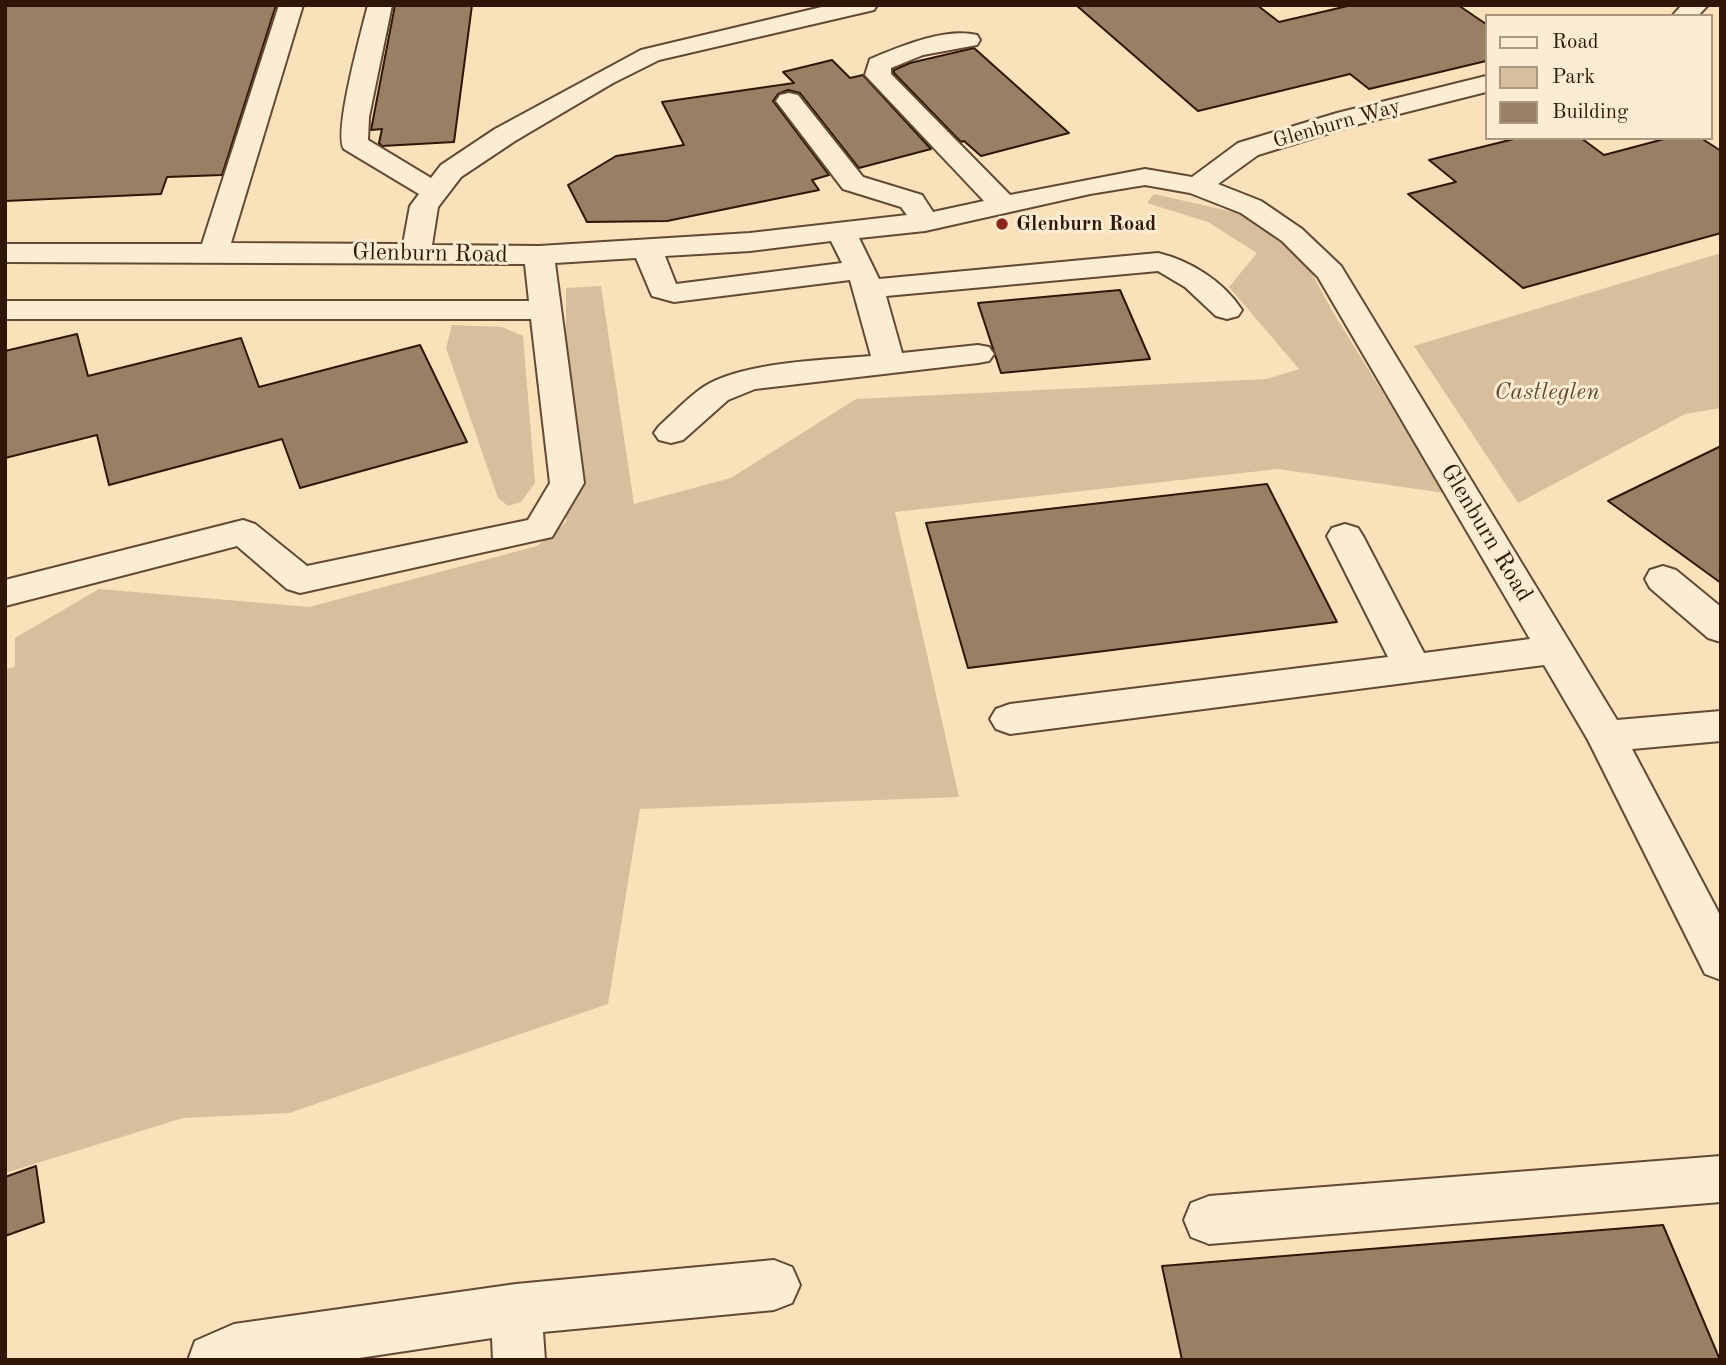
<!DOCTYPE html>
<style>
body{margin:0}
#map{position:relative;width:1726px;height:1365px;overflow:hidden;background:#fae1ba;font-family:"Old Standard TT",serif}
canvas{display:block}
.frame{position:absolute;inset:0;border:7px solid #2f1607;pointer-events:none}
.legend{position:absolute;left:1485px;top:14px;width:228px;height:126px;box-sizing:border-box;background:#fcecd2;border:2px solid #aa9681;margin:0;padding:9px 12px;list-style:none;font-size:21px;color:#2f1607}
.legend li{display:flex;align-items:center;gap:14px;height:35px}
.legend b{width:35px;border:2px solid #aa9681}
</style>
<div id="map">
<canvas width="1726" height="1365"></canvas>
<div class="frame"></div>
<ul class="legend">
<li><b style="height:9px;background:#fcecd2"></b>Road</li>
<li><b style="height:19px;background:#d7be9c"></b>Park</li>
<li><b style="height:19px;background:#998064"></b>Building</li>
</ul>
</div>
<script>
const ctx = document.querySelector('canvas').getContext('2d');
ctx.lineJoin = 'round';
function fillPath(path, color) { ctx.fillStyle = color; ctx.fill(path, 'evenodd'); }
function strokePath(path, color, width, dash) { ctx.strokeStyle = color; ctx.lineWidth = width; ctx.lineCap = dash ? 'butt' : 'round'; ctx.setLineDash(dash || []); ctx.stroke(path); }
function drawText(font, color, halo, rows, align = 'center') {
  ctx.font = font + ' "Old Standard TT",serif'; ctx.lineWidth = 6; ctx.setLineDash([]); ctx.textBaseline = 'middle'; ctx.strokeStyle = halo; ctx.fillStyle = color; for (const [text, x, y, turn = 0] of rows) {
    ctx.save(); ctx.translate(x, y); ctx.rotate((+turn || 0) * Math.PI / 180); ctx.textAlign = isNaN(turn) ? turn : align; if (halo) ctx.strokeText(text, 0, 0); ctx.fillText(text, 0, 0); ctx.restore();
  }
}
fillPath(new Path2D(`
 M 1154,194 L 1238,213 L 1304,259 L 1334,314 L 1445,493 L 1278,469 L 895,512 L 959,797 L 640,809 L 608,1004 L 289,1113 L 183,1118 L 5,1173 L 5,669 L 15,667 L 15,638 L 99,589 L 309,607 L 537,546 L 566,522 L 566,288 L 601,286 L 634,504 L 731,478 L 856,399 L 1267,379 L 1299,369 L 1229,287 L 1257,253 L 1208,222 L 1147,203 Z
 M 1721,253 L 1721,408 L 1685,414 L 1518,503 L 1414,346 Z
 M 452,325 L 502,327 L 523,336 L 535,483 L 521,502 L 508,506 L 498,498 L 446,348 Z`), '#d7be9c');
const building = new Path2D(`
 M 5,5 L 276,5 L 222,175 L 167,177 L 161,194 L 5,201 Z
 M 395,5 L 472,5 L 454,142 L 382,146 L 379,143 L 382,129 L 371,130 Z
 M 1076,5 L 1257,5 L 1279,22 L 1352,5 L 1458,5 L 1486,24 L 1486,61 L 1369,89 L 1350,74 L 1198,111 Z
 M 974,48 L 1069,133 L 981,156 L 964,141 L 961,142 L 894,73 L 894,70 L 910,63 Z
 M 832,60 L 850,78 L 863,75 L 931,149 L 859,168 L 800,93 L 788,90 L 778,94 L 773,101 L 829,175 L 812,180 L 819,190 L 667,221 L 587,222 L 568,185 L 616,156 L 684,145 L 662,102 L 794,83 L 783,72 Z
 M 1518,138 L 1581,138 L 1604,155 L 1668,138 L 1701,138 L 1721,151 L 1721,233 L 1523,288 L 1408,194 L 1456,182 L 1429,160 Z
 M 1120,290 L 1150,359 L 1001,373 L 978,303 Z
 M 77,334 L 88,376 L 241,338 L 259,387 L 420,345 L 467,442 L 300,488 L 282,439 L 109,485 L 97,435 L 5,458 L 5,351 Z
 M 1721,446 L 1721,583 L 1608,501 Z
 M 1267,484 L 1337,622 L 968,668 L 926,523 Z
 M 36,1166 L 44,1222 L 5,1236 L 5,1177 Z
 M 1663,1225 L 1720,1360 L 1182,1360 L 1162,1266 Z`);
fillPath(building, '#998064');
strokePath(building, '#2f1607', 2);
const minor = new Path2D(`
 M 279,5 L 303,5 L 231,243 L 403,244 L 410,206 L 419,194 L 344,149 C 333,133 362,29 368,5 L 392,5 L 369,117 L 368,140 L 431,178 L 441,165 L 495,129 L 641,50 L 830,5 L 877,5 L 874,10 L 659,60 L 613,83 L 515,141 L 461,177 L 438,207 L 432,245 L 539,246 L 750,233 L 907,215 L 901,207 L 843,189 L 776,101 L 780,95 L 789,93 L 798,95 L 863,177 L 922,195 L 933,212 L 984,201 L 865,75 L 870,59 C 899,47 945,27 977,35 L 980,40 L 977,45 L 923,55 L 891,68 L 891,74 L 1010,195 L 1145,169 L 1192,177 L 1238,143 L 1337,113 L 1486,76 L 1486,92 L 1355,125 L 1258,155 L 1218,184 L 1261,201 L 1302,229 L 1341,266 L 1617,720 L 1721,711 L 1721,741 L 1632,749 L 1721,917 L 1721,980 L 1705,974 L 1588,740 L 1544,665 L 1010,734 L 996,729 L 990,719 L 996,709 L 1010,704 L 1388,657 L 1327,536 L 1332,528 L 1345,524 L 1358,528 L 1363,536 L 1424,653 L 1530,639 L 1318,277 L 1282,241 L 1241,213 L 1190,193 L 1145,185 L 1090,194 L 925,231 L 859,238 L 879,279 L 1158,253 C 1191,261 1223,281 1242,310 L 1238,316 L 1227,319 L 1216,316 L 1185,287 L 1158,271 L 886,296 L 902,353 L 978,345 L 989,347 L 994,354 L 989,361 L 978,363 L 755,389 L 728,400 L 683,440 L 671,443 L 659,440 L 654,433 L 659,426 C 674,413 688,397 705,386 C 744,362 825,360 871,356 L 850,280 L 674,302 L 652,296 L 636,258 L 555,263 L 584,483 L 552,537 L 300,593 L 287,589 L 237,546 L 5,606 L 5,580 L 243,520 L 255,524 L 307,566 L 528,520 L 550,483 L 531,319 L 5,319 L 5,301 L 529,301 L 525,264 L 5,262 L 5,244 L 202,244 ZM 831,241 L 842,263 L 676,284 L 665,256 L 750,251 Z
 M 1682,5 L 1708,5 L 1698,16 L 1672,16 Z
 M 1663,566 L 1676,570 L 1721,607 L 1721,642 L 1708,638 L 1650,588 L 1645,579 L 1650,570 Z
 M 1721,1156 L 1721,1202 L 1209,1244 L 1191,1237 L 1184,1220 L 1191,1203 L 1209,1196 Z
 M 774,1260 L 792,1267 L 800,1285 L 792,1303 L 774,1310 L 543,1332 L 545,1360 L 493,1360 L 492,1338 L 346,1360 L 188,1360 L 195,1341 L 234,1324 L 516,1284 Z`);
strokePath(minor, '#624934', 4);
fillPath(minor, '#fcecd2');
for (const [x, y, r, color] of [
 [1002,224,7,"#8f2418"]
]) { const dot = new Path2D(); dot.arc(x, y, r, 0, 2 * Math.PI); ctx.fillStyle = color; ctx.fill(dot); strokePath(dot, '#fcecd2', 2.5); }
drawText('21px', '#2f1607', '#fcecd2', [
 ["Glenburn Way",1337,124,-16]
]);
drawText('bold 21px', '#2f1607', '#fcecd2', [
 ["Glenburn Road",1016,224]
], 'left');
drawText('24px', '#2f1607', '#fcecd2', [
 ["Glenburn Road",430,254,1],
 ["Glenburn Road",1486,533,59]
]);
drawText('italic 24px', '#614834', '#fcecd2', [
 ["Castleglen",1547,393]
]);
</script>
